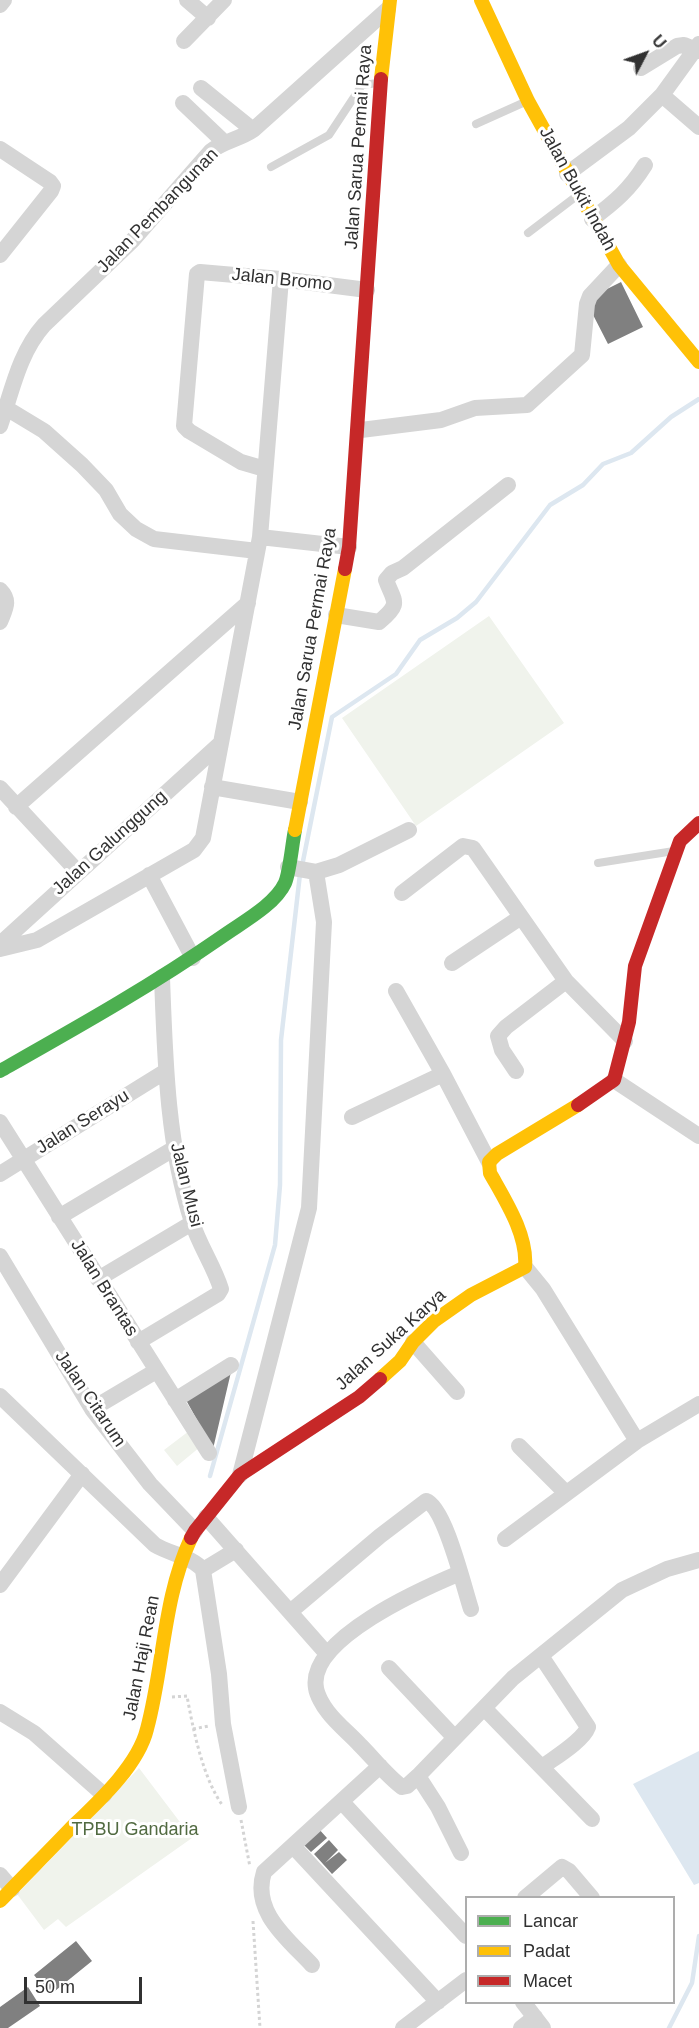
<!DOCTYPE html>
<style>
body{margin:0}
#map{position:relative;width:699px;height:2028px;overflow:hidden;background:#fff;font-family:Arial,sans-serif}
canvas{display:block}
.legend{position:absolute;left:465px;top:1896px;width:210px;height:108px;box-sizing:border-box;background:#fff;border:2px solid #adadad;margin:0;padding:8px 10px;list-style:none;font-size:18px;color:#313131}
.legend li{display:flex;align-items:center;gap:12px;height:30px}
.legend b{width:30px;border:2px solid #adadad}
.north{position:absolute;left:615px;top:24px;width:60px;height:60px;-webkit-text-stroke:4px #fff;paint-order:stroke;rotate:49deg;font-size:16px;font-weight:700;line-height:24px;text-align:center;color:#313131}
.north::after{content:'';display:block;margin:auto;width:21px;height:27px;background:#313131;clip-path:polygon(50% 0,100% 100%,50% 72%,0 100%)}
.scale{position:absolute;left:24px;top:1977px;width:118px;height:27px;box-sizing:border-box;border:3px solid #313131;border-top:0;padding-left:8px;font-size:18px;line-height:21px;white-space:nowrap;color:#313131;-webkit-text-stroke:4px #fff;paint-order:stroke}
</style>
<div id="map">
<canvas width="699" height="2028"></canvas>
<ul class="legend">
<li><b style="height:8px;background:#4caf50"></b>Lancar</li>
<li><b style="height:8px;background:#ffc107"></b>Padat</li>
<li><b style="height:8px;background:#c62828"></b>Macet</li>
</ul>
<div class="north">U</div>
<div class="scale">50 m</div>
</div>
<script>
const ctx = document.querySelector('canvas').getContext('2d');
ctx.lineJoin = 'round';
function fillPath(path, color) { ctx.fillStyle = color; ctx.fill(path, 'evenodd'); }
function strokePath(path, color, width, dash) { ctx.strokeStyle = color; ctx.lineWidth = width; ctx.lineCap = dash ? 'butt' : 'round'; ctx.setLineDash(dash || []); ctx.stroke(path); }
function drawText(font, color, halo, rows, align = 'center') {
  ctx.font = font + ' Arial,sans-serif'; ctx.lineWidth = 6; ctx.setLineDash([]); ctx.textBaseline = 'middle'; ctx.strokeStyle = halo; ctx.fillStyle = color; for (const [text, x, y, turn = 0] of rows) {
    ctx.save(); ctx.translate(x, y); ctx.rotate((+turn || 0) * Math.PI / 180); ctx.textAlign = isNaN(turn) ? turn : align; if (halo) ctx.strokeText(text, 0, 0); ctx.fillText(text, 0, 0); ctx.restore();
  }
}
fillPath(new Path2D(`
 M 489,616 L 564,723 L 416,826 L 342,718 Z
 M 189,1431 L 200,1447 L 177,1466 L 164,1450 Z
 M 139,1768 L 192,1838 L 66,1927 L 58,1919 L 44,1930 L 17,1894 Z`), '#f0f3ec');
fillPath(new Path2D(`
 M 699,1751 L 699,1883 L 694,1885 L 633,1784 Z`), '#dde7f0');
strokePath(new Path2D(`
 M 302,866 L 332,717 L 396,674 L 420,640 L 457,618 L 476,602 L 550,505 L 583,485 L 603,464 L 631,453 L 671,417 L 699,399
 M 210,1476 L 275,1245 L 280,1185 L 281,1040 L 300,874
 M 669,2028 L 692,1983 L 699,1936`), '#dde7f0', 4.5);
fillPath(new Path2D(`
 M 621,282 L 643,327 L 608,344 L 589,307 L 597,294 Z
 M 231,1372 L 213,1449 L 186,1400 Z
 M 318,1828 L 327,1838 L 311,1852 L 302,1843 Z
 M 329,1840 L 338,1850 L 325,1863 L 339,1852 L 347,1860 L 332,1874 L 314,1854 Z
 M 76,1941 L 92,1961 L 50,1995 L 34,1975 Z
 M 28,1987 L 40,2006 L 8,2028 L 0,2028 L 0,2007 Z`), '#808080');
strokePath(new Path2D(`
 M 172,1697 L 187,1696 C 193,1729 203,1779 223,1806
 M 193,1729 L 209,1726
 M 241,1820 L 250,1867
 M 253,1921 L 260,2028`), '#d4d4d4', 3, [3, 3]);
strokePath(new Path2D(`
 M 476,124 L 525,102
 M 271,167 L 329,135 L 362,85 L 378,83
 M 528,233 L 578,195
 M 598,863 L 674,851`), '#d5d5d5', 8);
strokePath(new Path2D(`
 M 187,0 L 208,18
 M 0,5 L 4,0
 M 184,41 L 224,0
 M 641,68 L 677,46 L 684,45 L 699,51
 M 201,88 L 253,130
 M 662,95 L 699,127
 M 183,103 L 225,143
 M 0,149 L 50,182 L 53,186 L 51,191 L 0,255
 M 567,174 L 629,128 L 662,95 L 699,44
 M 592,219 C 615,202 630,189 645,165
 M 6,408 L 44,431 L 82,465 L 106,490 L 120,514 L 136,529 L 154,539 L 257,551
 M 0,426 C 12,391 19,353 44,325 L 132,241 L 211,151 C 224,141 240,139 253,130 L 388,9
 M 361,430 L 441,420 L 475,408 L 527,405 L 582,355 L 587,304 L 590,296 L 619,265
 M 265,469 L 241,462 L 189,431 L 184,426 L 197,274 L 200,272 L 281,279 L 367,290
 M 260,537 L 349,547
 M 0,590 C 11,601 5,609 0,622
 M 336,615 L 379,622 C 402,603 394,602 386,580 L 392,573 L 403,568 L 508,485
 M 212,787 L 300,802
 M 0,788 L 78,872
 M 16,807 L 248,603
 M 288,867 L 316,872 L 339,865 L 409,830
 M 149,875 L 193,958
 M 402,893 L 463,846 L 473,848 L 566,981 L 625,1041
 M 0,944 L 221,743
 M 0,949 L 37,940 L 194,850 L 203,838 L 260,537 L 281,279
 M 452,963 L 521,917
 M 396,991 L 443,1074 L 489,1162
 M 516,1071 L 502,1050 L 498,1036 L 506,1027 L 566,981
 M 614,1080 L 699,1136
 M 352,1117 L 443,1074
 M 0,1122 L 209,1453
 M 0,1174 L 166,1071
 M 59,1217 L 175,1148
 M 0,1256 L 92,1409 L 150,1484 L 195,1531
 M 525,1267 L 543,1289 L 637,1441
 M 98,1279 L 192,1223
 M 138,1342 L 218,1294 L 221,1289 C 214,1266 199,1245 192,1222 C 167,1144 165,1059 162,977
 M 413,1342 L 457,1392
 M 0,1396 L 155,1545 C 170,1554 193,1557 203,1570 L 219,1674 L 223,1724 L 239,1807
 M 175,1400 L 231,1365
 M 92,1409 L 156,1371
 M 519,1446 L 566,1493
 M 240,1475 L 309,1208 L 324,922 L 316,872
 M 206,1517 L 327,1654
 M 505,1539 L 637,1441 L 699,1404
 M 203,1570 L 236,1550
 M 460,1573 C 424,1588 307,1639 316,1688 C 317,1695 323,1706 328,1712 C 337,1724 350,1734 360,1745 C 374,1759 387,1776 402,1787 L 407,1786 L 418,1776 L 513,1678 L 622,1590 L 667,1569 L 699,1560
 M 0,1585 L 82,1474
 M 290,1612 L 380,1536 L 426,1501 C 445,1507 464,1588 471,1609
 M 541,1656 L 588,1727 C 583,1741 554,1758 542,1767
 M 389,1668 L 455,1738
 M 485,1709 L 592,1819
 M 0,1712 L 34,1733 L 104,1795
 M 418,1776 L 438,1807 L 461,1853
 M 342,1802 L 466,1936
 M 293,1846 L 438,2002
 M 0,1875 L 12,1889
 M 525,1898 L 562,1867 L 569,1871 L 592,1898
 M 312,1965 C 289,1940 251,1912 264,1872 L 380,1766
 M 523,2002 L 543,2028
 M 403,2028 L 466,1980
 M 521,2028 L 535,2017`), '#d5d5d5', 16);
strokePath(new Path2D(`
 M 0,1071 C 76,1028 151,986 223,936 C 241,923 275,905 285,883 C 290,871 292,844 295,830`), '#4caf50', 14);
strokePath(new Path2D(`
 M 481,0 L 528,101 L 619,265 L 699,362
 M 381,79 L 390,0
 M 295,830 L 345,569
 M 380,1379 L 400,1361 L 413,1342 L 434,1321 L 471,1295 L 525,1267 C 528,1235 505,1200 490,1173 L 489,1162 L 497,1154 L 578,1105
 M 0,1901 C 23,1877 47,1853 70,1829 C 97,1803 138,1766 147,1729 C 164,1666 163,1598 191,1538`), '#ffc107', 14);
strokePath(new Path2D(`
 M 345,569 L 349,547 L 381,79
 M 578,1105 L 614,1080 L 629,1022 L 635,966 L 680,841 L 699,823
 M 191,1538 L 195,1531 L 240,1475 L 359,1397 L 380,1379`), '#c62828', 14);
drawText('18px', '#313131', '#fff', [
 ["Jalan Sarua Permai Raya",359,147,-86],
 ["Jalan Bukit Indah",577,189,61],
 ["Jalan Pembangunan",158,211,-46],
 ["Jalan Bromo",282,280,6],
 ["Jalan Sarua Permai Raya",313,629,-80],
 ["Jalan Galunggung",110,843,-42],
 ["Jalan Serayu",83,1122,-32],
 ["Jalan Musi",186,1185,76],
 ["Jalan Brantas",104,1288,58],
 ["Jalan Suka Karya",391,1340,-42],
 ["Jalan Citarum",90,1399,56],
 ["Jalan Haji Rean",142,1658,-79]
]);
drawText('18px', '#516a41', '#fff', [
 ["TPBU Gandaria",135,1830]
]);
</script>
